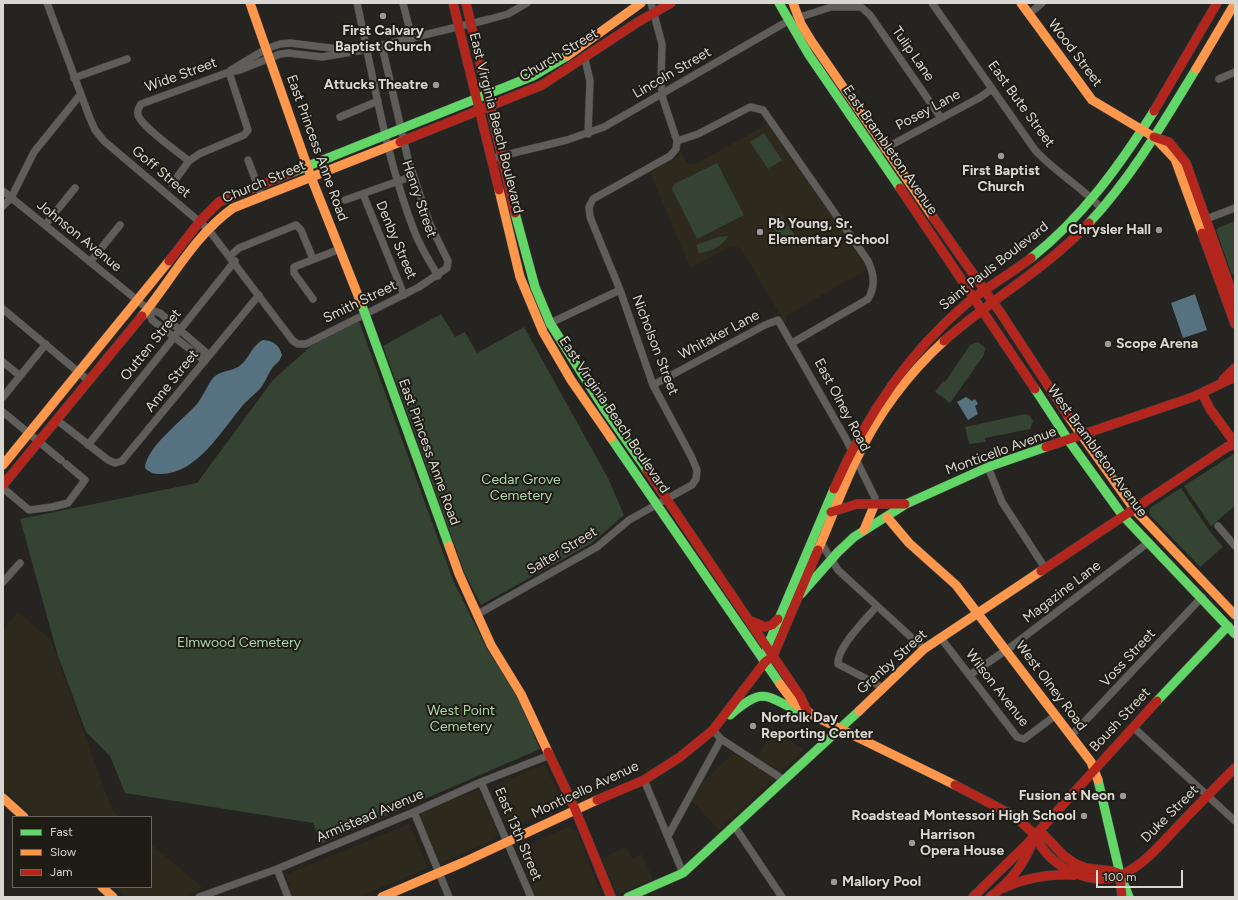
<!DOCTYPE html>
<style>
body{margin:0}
#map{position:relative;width:1238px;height:900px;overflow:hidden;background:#252420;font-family:Figtree,sans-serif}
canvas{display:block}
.frame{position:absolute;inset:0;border:4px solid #d9d7d2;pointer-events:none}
.legend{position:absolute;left:12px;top:816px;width:140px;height:72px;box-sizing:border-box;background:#1e1c14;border:1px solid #696760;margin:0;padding:5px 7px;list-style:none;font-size:12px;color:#d9d7d2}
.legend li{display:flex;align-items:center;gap:8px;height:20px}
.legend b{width:20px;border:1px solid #696760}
.scale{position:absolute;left:1096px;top:870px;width:87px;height:18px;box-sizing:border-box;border:2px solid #d9d7d2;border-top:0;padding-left:5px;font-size:12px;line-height:14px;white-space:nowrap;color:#d9d7d2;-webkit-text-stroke:3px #1e1c14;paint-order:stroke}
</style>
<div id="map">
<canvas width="1238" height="900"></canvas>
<div class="frame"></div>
<ul class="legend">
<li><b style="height:5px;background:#63d668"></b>Fast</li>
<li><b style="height:5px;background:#ff974d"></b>Slow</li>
<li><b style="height:5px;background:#b3261e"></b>Jam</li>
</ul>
<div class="scale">100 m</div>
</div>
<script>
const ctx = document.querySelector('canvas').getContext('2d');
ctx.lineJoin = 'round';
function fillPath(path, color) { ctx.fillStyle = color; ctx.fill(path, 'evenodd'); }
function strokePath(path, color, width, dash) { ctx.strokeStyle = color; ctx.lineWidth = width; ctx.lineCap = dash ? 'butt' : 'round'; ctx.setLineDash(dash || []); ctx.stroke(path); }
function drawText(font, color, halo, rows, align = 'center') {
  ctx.font = font + ' Figtree,sans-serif'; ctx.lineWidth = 4; ctx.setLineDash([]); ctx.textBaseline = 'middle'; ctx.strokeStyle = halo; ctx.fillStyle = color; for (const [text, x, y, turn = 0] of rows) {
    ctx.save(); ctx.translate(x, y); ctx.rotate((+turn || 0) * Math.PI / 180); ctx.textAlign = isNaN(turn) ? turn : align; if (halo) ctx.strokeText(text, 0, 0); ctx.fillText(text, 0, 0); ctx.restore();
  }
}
fillPath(new Path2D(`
 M 768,124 L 868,269 L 787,315 L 787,327 L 741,248 L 732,246 L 690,268 L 650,172 L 676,157 L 681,152 L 686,162 L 693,165 Z
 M 18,612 L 51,640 L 112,810 L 120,817 L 34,817 L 3,789 L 3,629 Z
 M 772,732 L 805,749 L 719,830 L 692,801 L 703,782 L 733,753 L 753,764 Z
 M 545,764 L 560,796 L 560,804 L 556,808 L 514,826 L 506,826 L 495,797 L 495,788 L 499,783 Z
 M 476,790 L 479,790 L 498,834 L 495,839 L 443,862 L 437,859 L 418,815 Z
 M 409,824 L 428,868 L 358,897 L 294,897 L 285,875 Z
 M 568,827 L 577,831 L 602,897 L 537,897 L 517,850 Z
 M 151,844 L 203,888 L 187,897 L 125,897 L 114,887 L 151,887 Z
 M 627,847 L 632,859 L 642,854 L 653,879 L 618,894 L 616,892 L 601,858 Z`), '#2e291d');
fillPath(new Path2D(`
 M 764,133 L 782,160 L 768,169 L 750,142 Z
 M 717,163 L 744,215 L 697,239 L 672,189 L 674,184 Z
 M 781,215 L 796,237 L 785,244 L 770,223 Z
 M 1235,221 L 1235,274 L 1232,275 L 1216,230 L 1220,227 Z
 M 728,236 C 724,245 710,252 699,253 L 696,245 L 718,237 Z
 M 441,314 L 455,337 L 465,332 L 477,353 L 524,327 L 608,478 L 624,515 L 592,543 L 481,605 L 465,574 L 383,346 Z
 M 359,321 L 453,580 L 487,649 L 515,691 L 540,749 L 321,844 L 313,823 L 125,793 L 110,756 L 86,732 L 58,656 L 20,519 L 197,483 L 273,380 L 311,346 Z
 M 978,342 L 985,348 L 984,355 L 950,403 L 935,392 L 943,381 L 945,382 L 970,345 Z
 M 1025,414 L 1030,416 L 1033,421 L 1030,429 L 985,438 L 986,442 L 969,444 L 965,427 Z
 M 1235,453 L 1235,506 L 1211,526 L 1184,486 Z
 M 1181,488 L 1208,529 L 1223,547 L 1200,567 L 1149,514 L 1150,508 Z`), '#354333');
fillPath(new Path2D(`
 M 1195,294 L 1207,330 L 1183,338 L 1171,303 Z
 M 263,340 C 274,341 279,345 282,355 C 280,361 277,363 273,367 C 269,372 267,378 264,383 C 259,392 249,398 243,405 C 222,430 197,474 161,474 C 154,474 150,473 145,468 C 146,447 183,420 197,404 C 203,396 207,386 213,378 C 219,371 231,371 238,367 C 250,359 250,347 263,340 Z
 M 966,397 L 972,401 L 975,399 L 978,404 L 975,406 L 978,414 L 968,420 L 957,402 Z`), '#567280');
const street = new Path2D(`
 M 47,3 L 89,116 L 95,130 L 104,141 L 208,229 L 293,341 L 298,344 L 306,344 L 419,287 L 447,268 L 448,261 L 429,222 L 408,159 L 382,46
 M 357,3 C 374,80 386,159 415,233 C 421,248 430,262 438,276
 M 403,3 L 412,39
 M 932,3 L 1035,150 C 1055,172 1082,187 1102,209
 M 1029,14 L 1042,3
 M 585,59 L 590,81 L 588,134
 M 231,70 L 266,49 L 280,44 L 290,43 L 347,50
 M 74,78 L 127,59
 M 1219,79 L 1235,72
 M 340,117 L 378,101
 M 677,141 L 698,134 L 750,107 L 763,110 L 868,261 C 874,274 876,286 868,299 L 792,343
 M 882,150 L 979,98 L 992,89
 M 497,157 L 567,140 L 604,127 L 788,21 L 831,7 L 861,7 L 870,15 L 941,118
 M 248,160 L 262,197
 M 189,161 C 179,153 141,126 138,115 C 137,111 139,107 141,104 L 229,72 L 240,70 L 280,54 L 289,53 L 322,57 L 358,51 L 490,19 L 508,14 L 527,3
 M 172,184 L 189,161 L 199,154 L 244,135 L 248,130 L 229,72
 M 3,191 L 148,309 L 160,313 L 209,355
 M 363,194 L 404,295
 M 345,200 L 413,176
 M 3,206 L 11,198 L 34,152 L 80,95
 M 1201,221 L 1235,208
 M 45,225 L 75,188
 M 230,256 L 239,248 L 296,225 L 301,230 L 313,259
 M 90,262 L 120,225
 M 313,299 L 294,273 L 294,267 L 340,249
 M 3,309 L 89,381
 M 148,309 L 152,320 L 205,361
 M 546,325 L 620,290
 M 3,362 L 20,376
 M 653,385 L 765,325 L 778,320 L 846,439 L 875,498 L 874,506
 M 3,397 L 46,344
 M 3,412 L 61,460
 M 57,420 L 108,460 L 115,463 L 122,461 L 259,295
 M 88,445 L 235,261
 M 988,467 L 1002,502 L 1045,568
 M 3,488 L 29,510 L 52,507 L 68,503 L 85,480 L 66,464
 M 1218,526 L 1235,546
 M 821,543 L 838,570 L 924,649
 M 3,582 L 20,563
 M 877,606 C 866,619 837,647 838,664 L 882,687
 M 478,614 L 597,547 L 629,520 L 681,491 L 692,485 L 696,479 L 697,470 L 691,456 L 653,385 L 620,290 L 590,217 L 589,207 L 593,199 L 670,156 L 676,149 L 677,141 L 663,99 L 661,84 L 662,44 L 651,3
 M 940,637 L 1017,737 L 1024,739 L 1056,715
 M 970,675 L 1012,646 L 1149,542
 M 1133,727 L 1235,821
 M 713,730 L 721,739 L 784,780
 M 1071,736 L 1202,597
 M 644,780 L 683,873
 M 481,782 L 531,897
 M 414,812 L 449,897
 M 735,827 L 782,897
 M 668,836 L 721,739
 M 277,869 L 288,897
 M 199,897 L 277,869 L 414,812 L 481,782 L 550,755`);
const fast = new Path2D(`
 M 779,3 L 809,55 L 900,188
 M 293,172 L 533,76 L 567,56
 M 515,213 L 535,287 L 550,323 L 605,410 L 647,470
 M 1089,223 C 1132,177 1163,123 1196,69
 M 1031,258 C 1082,218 1120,165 1154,111
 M 361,303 L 449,546
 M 1035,389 L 1069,441 L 1123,516 L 1235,634
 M 611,438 L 780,684
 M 801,594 L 838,552 L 854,537 L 906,504 L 988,467 L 1046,447
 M 765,662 L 767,647 L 834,489
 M 1157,701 L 1228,626
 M 730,715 C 764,686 764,695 800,712
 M 1098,780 L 1120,874 L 1129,897
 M 628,897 L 683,873 L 859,711`);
const slow = new Path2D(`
 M 250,3 L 311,177 L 361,303
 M 793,3 L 801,24 L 812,42 L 933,217
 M 1021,3 L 1092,100 L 1154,137 L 1175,159 L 1202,233
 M 567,56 L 641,3
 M 1196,69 L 1235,3
 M 499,190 L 520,277 L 543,332 L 571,380 L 611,438
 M 142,316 C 172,279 194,236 233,208 L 400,142
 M 1068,416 L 1134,509 L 1235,615
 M 3,465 L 169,261
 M 887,517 L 909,543 L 956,585 L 1091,762 L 1098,780
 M 864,530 L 874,506
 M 449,546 L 459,574 L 491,645 L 521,694 L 548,752
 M 818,550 C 831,520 842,489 856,460 C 877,416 908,374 944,341
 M 780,684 L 794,703 L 816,717 L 955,785
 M 859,711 L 924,649 L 1041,571
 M 3,798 L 24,817
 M 102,887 L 113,897
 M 382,897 L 464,862 L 597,800`);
const jam = new Path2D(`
 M 453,3 L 499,190
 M 466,3 L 515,213
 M 1154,111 L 1217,3
 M 1154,137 L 1169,142 L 1186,163 L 1235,301
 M 400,142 L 542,85 L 638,22 L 671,3
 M 900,188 L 1035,389
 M 933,217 L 1000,312 L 1068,416
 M 1202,233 L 1235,324
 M 169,261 L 200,221 L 219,202 L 293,172
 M 944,341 C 991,299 1046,269 1089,223
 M 1223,380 L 1235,368
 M 1202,393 L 1210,409 L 1235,443
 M 1046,447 L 1193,397 L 1235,377
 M 647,470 L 800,696 L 807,711
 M 3,485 L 142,316
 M 834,489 C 865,418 907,354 966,304 C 987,287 1010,274 1031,258
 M 831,512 L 857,504 L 905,504
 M 1041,571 L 1227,447 L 1235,444
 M 751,621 L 765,627 L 772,625 L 778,619
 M 548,752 L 575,809 L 611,897
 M 955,785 L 1016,817 L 1035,835
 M 597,800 L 644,780 L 680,757 L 713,730 L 765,662 L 773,656 L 818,550
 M 1035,835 C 1042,851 1054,863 1070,871 C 1083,877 1097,881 1111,878 C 1140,872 1162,842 1182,822 C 1199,804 1217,786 1235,768
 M 1035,835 L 1044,835 L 1063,855 L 1074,863 L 1086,868 L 1112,871 L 1120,874
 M 1120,877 L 1122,897
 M 1004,888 C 1027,877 1049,874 1074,875
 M 973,897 L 1029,842 L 1157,701
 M 990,897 C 1011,882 1025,863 1034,838`);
strokePath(street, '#42413e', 8);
strokePath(fast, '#42413e', 10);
strokePath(slow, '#42413e', 10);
strokePath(jam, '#42413e', 10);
strokePath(street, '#5f5e5a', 7);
strokePath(fast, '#63d668', 9);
strokePath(slow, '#ff974d', 9);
strokePath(jam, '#b3261e', 9);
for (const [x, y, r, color] of [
 [383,16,4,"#9a9894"],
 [436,85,4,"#9a9894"],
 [1001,156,4,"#9a9894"],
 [1159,230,4,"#9a9894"],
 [760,232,4,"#9a9894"],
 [1108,344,4,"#9a9894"],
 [753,726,4,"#9a9894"],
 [1123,796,4,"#9a9894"],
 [1084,816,4,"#9a9894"],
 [912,843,4,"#9a9894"],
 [834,882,4,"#9a9894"]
]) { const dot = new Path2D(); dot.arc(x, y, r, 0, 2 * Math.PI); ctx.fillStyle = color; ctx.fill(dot); strokePath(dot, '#1e1c14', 1.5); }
drawText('bold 14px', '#d9d7d2', '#1e1c14', [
 ["First Calvary",383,31,"center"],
 ["Baptist Church",383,47,"center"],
 ["Attucks Theatre",428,85,"right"],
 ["First Baptist",1001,171,"center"],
 ["Church",1001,187,"center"],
 ["Pb Young, Sr.",768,224],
 ["Elementary School",768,240],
 ["Chrysler Hall",1151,230,"right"],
 ["Scope Arena",1116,344],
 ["Norfolk Day",761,718],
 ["Reporting Center",761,734],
 ["Fusion at Neon",1115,796,"right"],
 ["Roadstead Montessori High School",1076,816,"right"],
 ["Harrison",920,835],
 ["Opera House",920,851],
 ["Mallory Pool",842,882]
], 'left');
drawText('14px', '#d9d7d2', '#1e1c14', [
 ["Wood Street",1075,53,53],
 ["Tulip Lane",913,54,55],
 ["Church Street",559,55,-31],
 ["Lincoln Street",672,73,-30],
 ["Wide Street",181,75,-20],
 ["East Bute Street",1021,104,54],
 ["Posey Lane",928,110,-28],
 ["East Virginia Beach Boulevard",496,123,76],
 ["East Princess Anne Road",317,148,70],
 ["East Brambleton Avenue",890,150,55],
 ["Goff Street",161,172,40],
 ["Church Street",264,182,-23],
 ["Henry Street",419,199,71],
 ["Johnson Avenue",79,236,39],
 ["Denby Street",396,240,67],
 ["Saint Pauls Boulevard",994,266,-38],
 ["Smith Street",360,302,-26],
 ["Whitaker Lane",719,335,-28],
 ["Outten Street",151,345,-51],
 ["Nicholson Street",655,345,69],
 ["Anne Street",172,381,-51],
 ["East Olney Road",842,405,62],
 ["East Virginia Beach Boulevard",614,415,56],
 ["Monticello Avenue",1001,451,-20],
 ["West Brambleton Avenue",1097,451,54],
 ["East Princess Anne Road",429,452,70],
 ["Salter Street",562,551,-31],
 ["Magazine Lane",1062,592,-37],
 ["Voss Street",1128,658,-47],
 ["Granby Street",892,662,-42],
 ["West Olney Road",1051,686,53],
 ["Wilson Avenue",997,688,52],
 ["Boush Street",1120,720,-47],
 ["Monticello Avenue",585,790,-25],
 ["Duke Street",1170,814,-45],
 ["Armistead Avenue",370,816,-23],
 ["East 13th Street",518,834,67]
]);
drawText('14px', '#aed6ab', '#1e1c14', [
 ["Cedar Grove",521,480],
 ["Cemetery",521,496],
 ["Elmwood Cemetery",239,643],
 ["West Point",461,711],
 ["Cemetery",461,727]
]);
</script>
